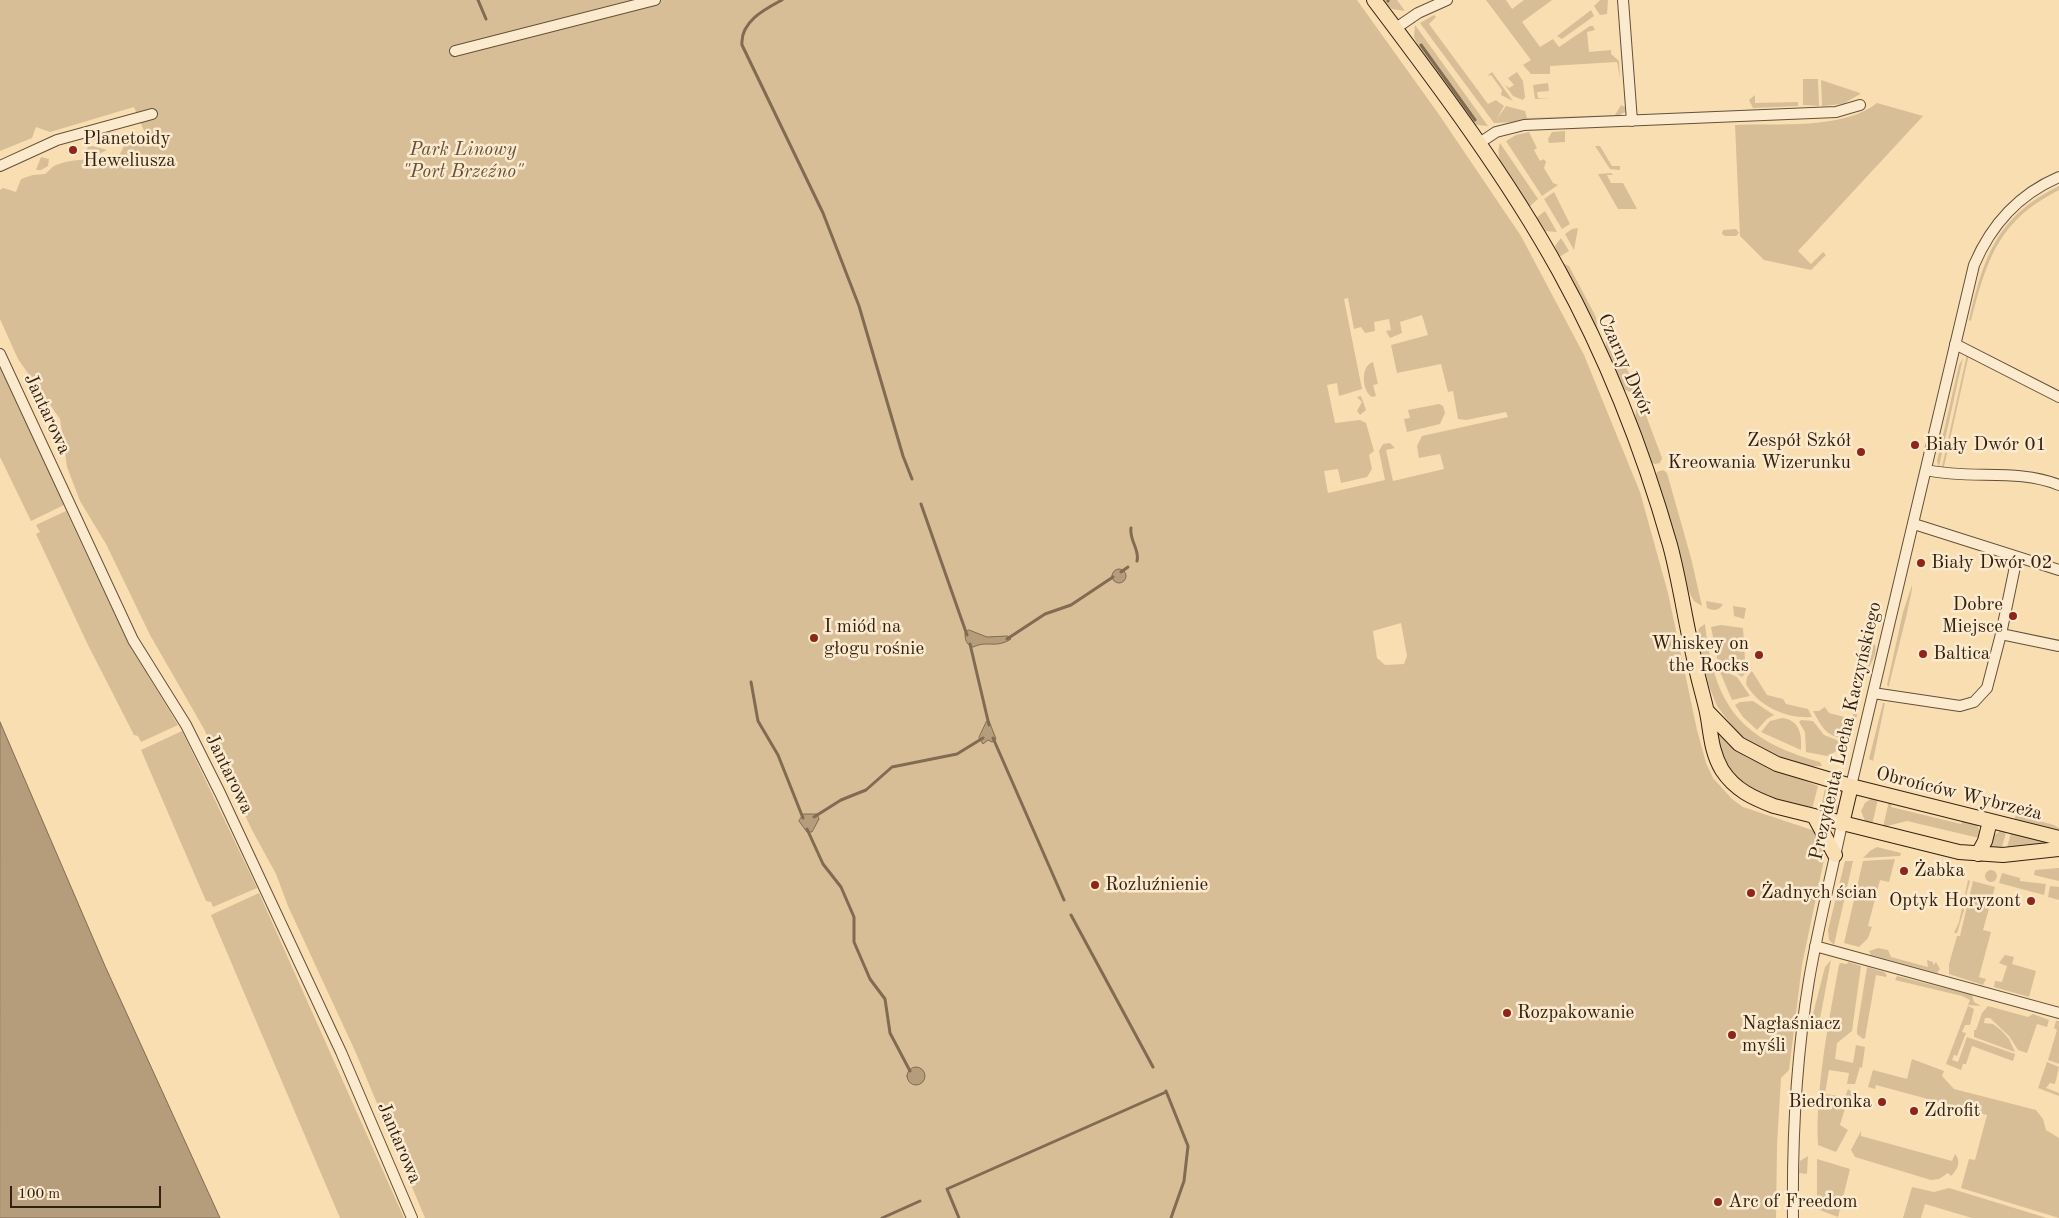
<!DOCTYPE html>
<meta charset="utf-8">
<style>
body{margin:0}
#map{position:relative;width:2059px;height:1218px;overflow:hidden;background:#f9deb2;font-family:"Old Standard TT",serif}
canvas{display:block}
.scale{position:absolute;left:10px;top:1186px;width:151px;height:22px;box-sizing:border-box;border:2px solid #322012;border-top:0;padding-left:6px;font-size:15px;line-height:18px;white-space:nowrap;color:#322012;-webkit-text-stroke:4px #fbeacd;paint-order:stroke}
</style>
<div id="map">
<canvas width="2059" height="1218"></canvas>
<div class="scale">100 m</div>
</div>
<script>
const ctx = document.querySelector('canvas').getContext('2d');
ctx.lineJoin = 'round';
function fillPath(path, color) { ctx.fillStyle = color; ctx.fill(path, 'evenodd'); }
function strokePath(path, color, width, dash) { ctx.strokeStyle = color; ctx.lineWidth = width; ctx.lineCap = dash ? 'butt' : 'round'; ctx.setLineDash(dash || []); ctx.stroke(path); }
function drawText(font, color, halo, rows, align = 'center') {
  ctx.font = font + ' "Old Standard TT",serif'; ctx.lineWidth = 5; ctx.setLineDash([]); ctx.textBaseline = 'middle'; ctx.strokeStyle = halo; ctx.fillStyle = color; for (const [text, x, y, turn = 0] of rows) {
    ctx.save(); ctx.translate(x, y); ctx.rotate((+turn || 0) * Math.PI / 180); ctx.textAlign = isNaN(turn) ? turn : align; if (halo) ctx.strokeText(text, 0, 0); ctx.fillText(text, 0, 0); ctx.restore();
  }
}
fillPath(new Path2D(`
 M 0,0 L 1357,0 L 1440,116 L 1521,236 L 1584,355 L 1640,492 L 1668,593 L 1697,730 L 1706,763 L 1713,778 L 1732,799 L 1743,807 L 1815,831 L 1826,850 L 1802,965 L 1789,1070 L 1781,1078 L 1777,1145 L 1776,1218 L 425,1218 L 356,1053 L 288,906 L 276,874 L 252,830 L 204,729 L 150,635 L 106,544 L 80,501 L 67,467 L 60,419 L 18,359 L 0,319 L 0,190 L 3,188 L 16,192 L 21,179 L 33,175 L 45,174 C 48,172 51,168 54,166 C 66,159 102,157 116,162 L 124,146 L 141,142 L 145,133 L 134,107 L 50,132 L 36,127 L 32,138 L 0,151 ZM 1348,298 L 1354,329 L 1361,327 L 1365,333 L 1375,331 L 1374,322 L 1389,319 L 1391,330 L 1386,331 L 1390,338 L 1402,333 L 1400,322 L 1422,315 L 1428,335 L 1391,345 L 1397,373 L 1441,364 L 1448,392 L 1453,391 L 1458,419 L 1466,420 L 1506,412 L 1508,417 L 1422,436 L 1417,446 L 1419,458 L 1440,454 L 1444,469 L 1393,481 L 1386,450 L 1395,448 L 1390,443 L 1383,444 L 1379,451 L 1385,480 L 1328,493 L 1324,471 L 1338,469 L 1341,483 L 1367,477 L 1372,469 L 1369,455 L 1374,451 L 1366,423 L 1360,420 L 1335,423 L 1327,385 L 1337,383 L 1339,396 L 1362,389 L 1344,299 ZM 1401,623 L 1407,656 L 1404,664 L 1385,665 L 1377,658 L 1373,631 Z
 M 1382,0 L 1397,0 L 1405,11 L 1392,9 Z
 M 1486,0 L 1506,0 L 1512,9 L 1524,0 L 1552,0 L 1522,22 L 1540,47 L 1553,39 L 1559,47 L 1590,26 L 1593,26 L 1595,30 L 1587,32 L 1589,52 L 1611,50 L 1611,54 L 1619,61 L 1620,78 L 1617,62 L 1550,66 L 1550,74 L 1531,74 L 1523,65 L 1531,60 Z
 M 1600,0 L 1608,0 L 1607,14 L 1600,15 L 1594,6 Z
 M 1591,10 L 1594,16 L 1562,39 L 1557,36 Z
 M 1434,15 L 1436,17 L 1429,24 L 1488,104 L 1496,100 L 1504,106 L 1496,120 L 1506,106 L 1525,111 L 1527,118 L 1615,115 L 1621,105 L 1625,107 L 1625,112 L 1616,117 L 1494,123 L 1420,23 Z
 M 1415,25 L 1488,126 L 1477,125 L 1472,122 L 1419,48 L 1414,37 Z
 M 1492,72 L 1513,101 L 1501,95 L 1502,90 L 1491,75 L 1487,76 Z
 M 1517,72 L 1523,81 L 1525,97 L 1523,100 L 1513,96 L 1505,85 L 1509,88 L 1514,85 L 1508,78 Z
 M 1803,79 L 1818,79 L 1819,106 L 1803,105 Z
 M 1821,80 L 1860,93 L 1860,94 L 1843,104 L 1822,106 Z
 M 1548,83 L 1549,91 L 1537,92 L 1538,98 L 1551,98 L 1535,99 L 1533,85 Z
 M 1755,95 L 1755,103 L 1798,102 L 1798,106 L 1753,108 L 1749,100 Z
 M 1877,103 L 1923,116 L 1798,251 L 1811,264 L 1823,252 L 1826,255 L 1811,270 L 1764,260 L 1740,236 L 1735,125 C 1777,123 1843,130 1877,103 Z
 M 1565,131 L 1565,142 L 1549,143 L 1548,139 L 1552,132 Z
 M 111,132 L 134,137 L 93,140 L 92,137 Z
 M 1529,132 L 1537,148 L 1534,150 L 1540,161 L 1544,159 L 1546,162 L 1544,168 L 1553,183 L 1558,185 L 1542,196 L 1506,141 L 1516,135 Z
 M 1500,143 L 1538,199 L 1529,207 C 1518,190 1492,164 1500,143 Z
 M 89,145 L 107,150 L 99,154 L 83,156 Z
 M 1595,146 L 1600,146 L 1612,166 L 1620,166 L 1620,170 L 1610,169 Z
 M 41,157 L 49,159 L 48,166 L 41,170 L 36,170 Z
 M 1611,173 L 1613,175 L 1607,175 L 1611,183 L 1623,183 L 1637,209 L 1618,209 L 1598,174 Z
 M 2059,186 L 2059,190 C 1998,221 1987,259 1971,321 L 1969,320 C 1984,257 1996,217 2059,186 Z
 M 1554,192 L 1570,224 L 1562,229 L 1544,199 Z
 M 1545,211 L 1557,232 L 1545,231 L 1536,218 Z
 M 1578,228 L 1574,250 L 1565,234 L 1572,229 Z
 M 1736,229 L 1739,233 L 1736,236 L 1725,236 L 1722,234 L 1723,230 Z
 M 1561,238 L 1569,251 L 1559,257 L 1555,246 Z
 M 1562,263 L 1569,266 L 1596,317 L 1598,333 Z
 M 1606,322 L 1636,389 L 1630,392 L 1623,389 L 1606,348 Z
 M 1967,354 L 1969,354 L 1943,471 L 1941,471 Z
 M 1963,358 L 1939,467 L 1937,461 L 1959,365 Z
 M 1373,362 L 1378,384 L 1373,385 L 1376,396 L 1372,397 C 1362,391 1360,366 1373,362 Z
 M 0,368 L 64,505 L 31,521 L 0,457 Z
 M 1361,396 L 1366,410 L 1360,415 L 1357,411 L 1362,402 L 1357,397 Z
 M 1641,402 L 1662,458 L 1660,463 L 1655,464 L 1652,463 C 1646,448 1626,414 1641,402 Z
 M 1439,404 L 1443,406 L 1445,413 L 1440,424 L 1407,432 L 1404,419 L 1410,418 L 1408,410 Z
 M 1663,470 L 1667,473 L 1691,558 L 1702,606 L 1694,601 L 1688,590 L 1656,476 L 1657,472 Z
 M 66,511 L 127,641 L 178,725 L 141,742 L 138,736 L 134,735 L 87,643 L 36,534 L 40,532 L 36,525 Z
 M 1912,585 C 1914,591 1892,671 1889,687 L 1887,685 L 1903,612 Z
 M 1706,601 L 1723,604 C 1719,611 1714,611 1707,608 Z
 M 1733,606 L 1746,608 L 1744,619 L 1734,616 Z
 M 1705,624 C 1714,706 1741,740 1820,762 L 1822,766 L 1800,767 L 1754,747 L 1735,730 L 1717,706 L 1709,686 L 1697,638 L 1699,628 Z
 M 1721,625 L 1743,628 L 1745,660 L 1750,668 L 1742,677 L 1730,669 L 1719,668 L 1711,627 Z
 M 1870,642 L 1875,645 C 1878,654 1869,666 1866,674 C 1856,698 1860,732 1842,753 L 1848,737 Z
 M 1724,671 L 1737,677 L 1750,696 L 1732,700 L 1720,672 Z
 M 1752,671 L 1767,695 L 1783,699 L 1786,704 L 1808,709 L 1812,717 C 1787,719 1759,707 1746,684 L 1747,677 Z
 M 1753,701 L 1774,715 L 1767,719 L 1757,730 L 1743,717 L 1735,705 L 1740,702 Z
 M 1883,703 L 1885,703 L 1873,761 L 1869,759 Z
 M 1825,707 L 1829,713 L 1848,718 L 1843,738 C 1826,737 1821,725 1813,711 L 1819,711 Z
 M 1782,718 C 1800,720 1802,735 1801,750 L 1761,732 L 1770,721 Z
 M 1801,720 L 1813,721 L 1824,735 L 1842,742 L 1835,752 L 1827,756 L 1806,752 L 1805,732 L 1799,722 Z
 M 182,731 L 257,888 L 213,907 L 211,902 L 206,901 L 141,750 Z
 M 1717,731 L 1729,744 L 1746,757 L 1818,786 L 1812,809 C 1779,801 1734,792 1721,754 C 1719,747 1718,738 1717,731 Z
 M 1825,789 L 1834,798 L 1838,808 L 1835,812 L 1820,811 Z
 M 1872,798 L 1878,799 L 1872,825 L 1865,821 L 1861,811 L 1865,803 Z
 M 1889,801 L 1892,802 L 1891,807 L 1961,824 L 1963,820 L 1976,824 L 1980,831 L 1979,838 L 1907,821 L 1883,827 Z
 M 2016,815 L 2054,825 L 2059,828 L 2059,832 L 2014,820 Z
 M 2000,831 L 2006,832 L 2001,851 L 1987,850 L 1993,836 Z
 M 2011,833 L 2059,845 L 2006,851 Z
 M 1877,847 L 1901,853 L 1900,856 L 1863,858 L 1870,851 Z
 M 1895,859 L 1889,882 L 1880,880 L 1868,926 L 1872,927 L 1868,938 L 1859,947 L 1844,943 L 1863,861 Z
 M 1845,861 L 1853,861 L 1834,945 L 1829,940 L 1828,930 Z
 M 2059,868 L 2059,881 L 2034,875 L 2035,870 Z
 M1985 876a6 6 0 1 1 12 0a6 6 0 1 1-12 0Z
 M 2002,873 L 2020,878 L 2020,881 L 2046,884 L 2044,895 L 1999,883 Z
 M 1968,880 L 1970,881 L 1963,907 L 1964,910 L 1957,933 L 1954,933 L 1959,922 Z
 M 1973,881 L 1995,887 L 1983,930 L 1991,932 L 1979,977 L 1986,979 L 1983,985 L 1949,974 L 1949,964 L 1957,936 L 1960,936 Z
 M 2050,886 L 2059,887 L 2059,900 L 2048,897 Z
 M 259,893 L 404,1218 L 340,1218 L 211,915 Z
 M 1878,948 L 1888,950 L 1891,957 L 1928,967 L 1927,960 L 1933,962 L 1933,965 L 1936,962 L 1940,969 L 1937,973 L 1871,955 L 1869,951 Z
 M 2005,955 L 2014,957 L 2012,964 L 2036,971 L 2029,997 L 1994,987 L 1995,981 L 2002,982 L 2007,966 L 1999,963 Z
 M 1831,960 L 1820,1019 L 1812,1018 L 1825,967 Z
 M 1848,962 L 1861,966 L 1852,1031 L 1837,1043 L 1835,1059 L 1853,1063 L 1856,1045 L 1865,1047 L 1862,1068 L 1860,1067 L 1855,1084 L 1847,1084 L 1849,1073 L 1829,1070 L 1825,1094 L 1845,1097 L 1848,1089 L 1853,1093 L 1852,1096 L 1848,1096 L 1847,1098 L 1855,1100 L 1853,1107 L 1846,1105 L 1840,1125 L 1848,1130 L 1836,1152 L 1818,1145 C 1815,1091 1829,1019 1839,965 L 1840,963 L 1847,964 Z
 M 1867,967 L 1884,972 L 1887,975 L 1886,977 L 1876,975 L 1865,1038 L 1863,1039 L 1857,1034 L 1857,1029 Z
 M 1897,976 L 1972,995 L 1974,1002 L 1981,1006 L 1968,1005 L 1970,1000 L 1962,996 L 1895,980 Z
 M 1968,1006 L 1974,1009 L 1970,1025 L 1965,1025 L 1962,1032 L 1966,1033 L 1957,1056 L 1954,1055 L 1952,1060 L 1958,1062 L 1967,1037 L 2015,1054 L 2013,1061 L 1972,1046 L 1966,1064 L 1963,1064 L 1961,1070 L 1946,1064 Z
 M 1988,1006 L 2028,1017 L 2033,1014 L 2049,1020 L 2047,1027 L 2037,1024 L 2027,1053 L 2018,1050 L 2009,1036 L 1990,1018 L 1985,1018 L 1984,1023 L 1993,1024 L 2002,1031 L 2009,1039 L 2015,1052 L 1974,1037 L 1974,1030 L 1976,1030 L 1982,1013 Z
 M 2056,1021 L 2059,1021 L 2059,1064 L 2048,1060 L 2057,1030 L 2054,1028 Z
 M 1912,1059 L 1944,1071 L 1942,1076 L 1954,1089 L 2036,1110 L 2043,1119 L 2046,1130 L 2059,1138 L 2059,1218 L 1961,1188 L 1969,1159 L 1975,1160 L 1987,1115 L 1876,1085 L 1875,1089 L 1868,1087 L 1873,1070 L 1907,1079 Z
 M 2047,1062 L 2059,1067 L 2055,1084 L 2050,1083 L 2046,1088 L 2059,1093 L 2059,1096 L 2038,1088 Z
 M 1861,1131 L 1861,1136 L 1952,1161 L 1955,1154 C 1962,1162 1957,1170 1951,1176 L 1948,1173 L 1939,1179 L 1931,1180 L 1855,1157 L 1851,1150 Z
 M 1808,1156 L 1807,1174 L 1799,1173 L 1800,1161 Z
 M 1817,1159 L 1850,1169 L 1838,1217 L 1817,1209 Z
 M 1912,1187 L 1934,1192 L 1949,1188 L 2047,1218 L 1972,1218 L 1925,1204 L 1921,1218 L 1903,1218 Z`), '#d7be97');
const water = new Path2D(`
 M1112 576a7 7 0 1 1 14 0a7 7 0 1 1-14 0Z
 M 969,630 L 987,637 L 1008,636 L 1011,639 C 996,649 987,640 973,647 C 966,645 965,639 965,633 Z
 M 987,721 L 989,721 L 996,739 L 992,742 L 988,740 L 983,744 L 979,738 Z
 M 0,722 L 105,966 L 220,1218 L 0,1218 Z
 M 804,814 L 817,814 L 819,819 L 812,832 L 807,832 L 799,821 Z
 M907 1076a9 9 0 1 1 18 0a9 9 0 1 1-18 0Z`);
fillPath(water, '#b59d7c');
strokePath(water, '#816b52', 1);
strokePath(new Path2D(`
 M 478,0 L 486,19
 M 782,0 C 765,9 740,22 742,45 L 823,213 L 859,306 L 903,456 L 912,479
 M 1388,0 L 1388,1
 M 1421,45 L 1475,120
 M 921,504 L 967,635
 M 1131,528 C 1129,540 1140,550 1137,561
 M 1121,572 L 1128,567
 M 1007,639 L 1045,614 L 1071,605 L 1113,577
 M 970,644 L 989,725
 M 751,682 L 758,721 L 778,755 L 803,818
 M 993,738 L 1064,900
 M 814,817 L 841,800 L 866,790 L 892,767 L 957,754 L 983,738
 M 807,829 L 823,864 L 841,887 L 854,917 L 854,942 L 870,979 L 885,999 L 890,1033 L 910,1071
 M 1071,915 L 1153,1067
 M 1166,1091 L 1188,1146 L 1184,1181 L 1171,1218
 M 882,1218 L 920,1201
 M 959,1218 L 947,1189 L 1166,1092`), '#816b52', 3);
const minor = new Path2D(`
 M 1623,0 L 1632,121
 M 1396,28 L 1418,13 L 1447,0
 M 455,51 L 655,0
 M 1478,144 L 1496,132 L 1524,125 L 1836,112 L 1860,105
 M 0,166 L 57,140 L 152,114
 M 1955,344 L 2059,397
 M 0,354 L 133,640 L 186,725 L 220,793 L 341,1052 L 412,1218
 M 1926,470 C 1971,480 2017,468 2059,485
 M 1914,524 L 2059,570
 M 2001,634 L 2017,557
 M 1873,693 L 1960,706 L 1974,702 L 1987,688 L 2001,634 L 2059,646
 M 1851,786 L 1974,265 C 1991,225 2019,194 2059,177
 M 1815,946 L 2059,1013
 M 1793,1218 C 1792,1138 1796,1059 1809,980 C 1818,927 1831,876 1842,824`);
const major = new Path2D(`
 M 1374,0 C 1439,86 1508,178 1559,271 C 1607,358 1643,450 1670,545 C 1680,582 1685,621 1694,658 C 1697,675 1702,691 1706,708 C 1711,729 1710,750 1722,770 C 1735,790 1753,798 1774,806 L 1959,852 L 2003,855 L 2059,849
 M 1707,711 L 1739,744 L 1777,764 L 1851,786 L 2059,838
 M 1814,816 L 1835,855
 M 1842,824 L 1851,786
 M 1978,854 L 1985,841 L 1990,821`);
strokePath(minor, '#64503a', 12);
strokePath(major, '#322012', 16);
strokePath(minor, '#fbeacd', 10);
strokePath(major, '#f9deb2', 14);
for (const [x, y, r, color] of [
 [73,150,5,"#8f2418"],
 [1915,445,5,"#8f2418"],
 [1861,452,5,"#8f2418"],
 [1921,563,5,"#8f2418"],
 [2013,616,5,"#8f2418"],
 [814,638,5,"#8f2418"],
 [1923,654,5,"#8f2418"],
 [1759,655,5,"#8f2418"],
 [1904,871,5,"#8f2418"],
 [1095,885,5,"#8f2418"],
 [1751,893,5,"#8f2418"],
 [2031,901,5,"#8f2418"],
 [1507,1013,5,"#8f2418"],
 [1732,1035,5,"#8f2418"],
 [1882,1102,5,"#8f2418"],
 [1914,1111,5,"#8f2418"],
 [1718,1202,5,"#8f2418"]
]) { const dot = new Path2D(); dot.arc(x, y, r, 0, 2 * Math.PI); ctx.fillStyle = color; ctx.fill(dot); strokePath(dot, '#fbeacd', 2); }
drawText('19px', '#322012', '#fbeacd', [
 ["Planetoidy",83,139],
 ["Heweliusza",83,161],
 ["Zespół Szkół",1851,441,"right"],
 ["Kreowania Wizerunku",1851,463,"right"],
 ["Biały Dwór 01",1925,445],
 ["Biały Dwór 02",1931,563],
 ["Dobre",2003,605,"right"],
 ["Miejsce",2003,627,"right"],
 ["I miód na",824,627],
 ["głogu rośnie",824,649],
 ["Whiskey on",1749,644,"right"],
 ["the Rocks",1749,666,"right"],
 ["Baltica",1933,654],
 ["Żabka",1914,871],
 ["Rozluźnienie",1105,885],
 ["Żadnych ścian",1761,893],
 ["Optyk Horyzont",2021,901,"right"],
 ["Rozpakowanie",1517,1013],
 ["Nagłaśniacz",1742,1024],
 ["myśli",1742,1046],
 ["Biedronka",1872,1102,"right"],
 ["Zdrofit",1924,1111],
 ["Arc of Freedom",1728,1202]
], 'left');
drawText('italic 19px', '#644f3a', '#fbeacd', [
 ["Park Linowy",463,150],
 ["\"Port Brzeźno\"",463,172]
]);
drawText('19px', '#322012', '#fbeacd', [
 ["Czarny Dwór",1625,365,66],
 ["Jantarowa",47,414,65],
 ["Prezydenta Lecha Kaczyńskiego",1846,731,-77],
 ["Jantarowa",229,774,64],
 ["Obrońców Wybrzeża",1959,794,14],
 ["Jantarowa",399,1143,67]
]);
</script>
